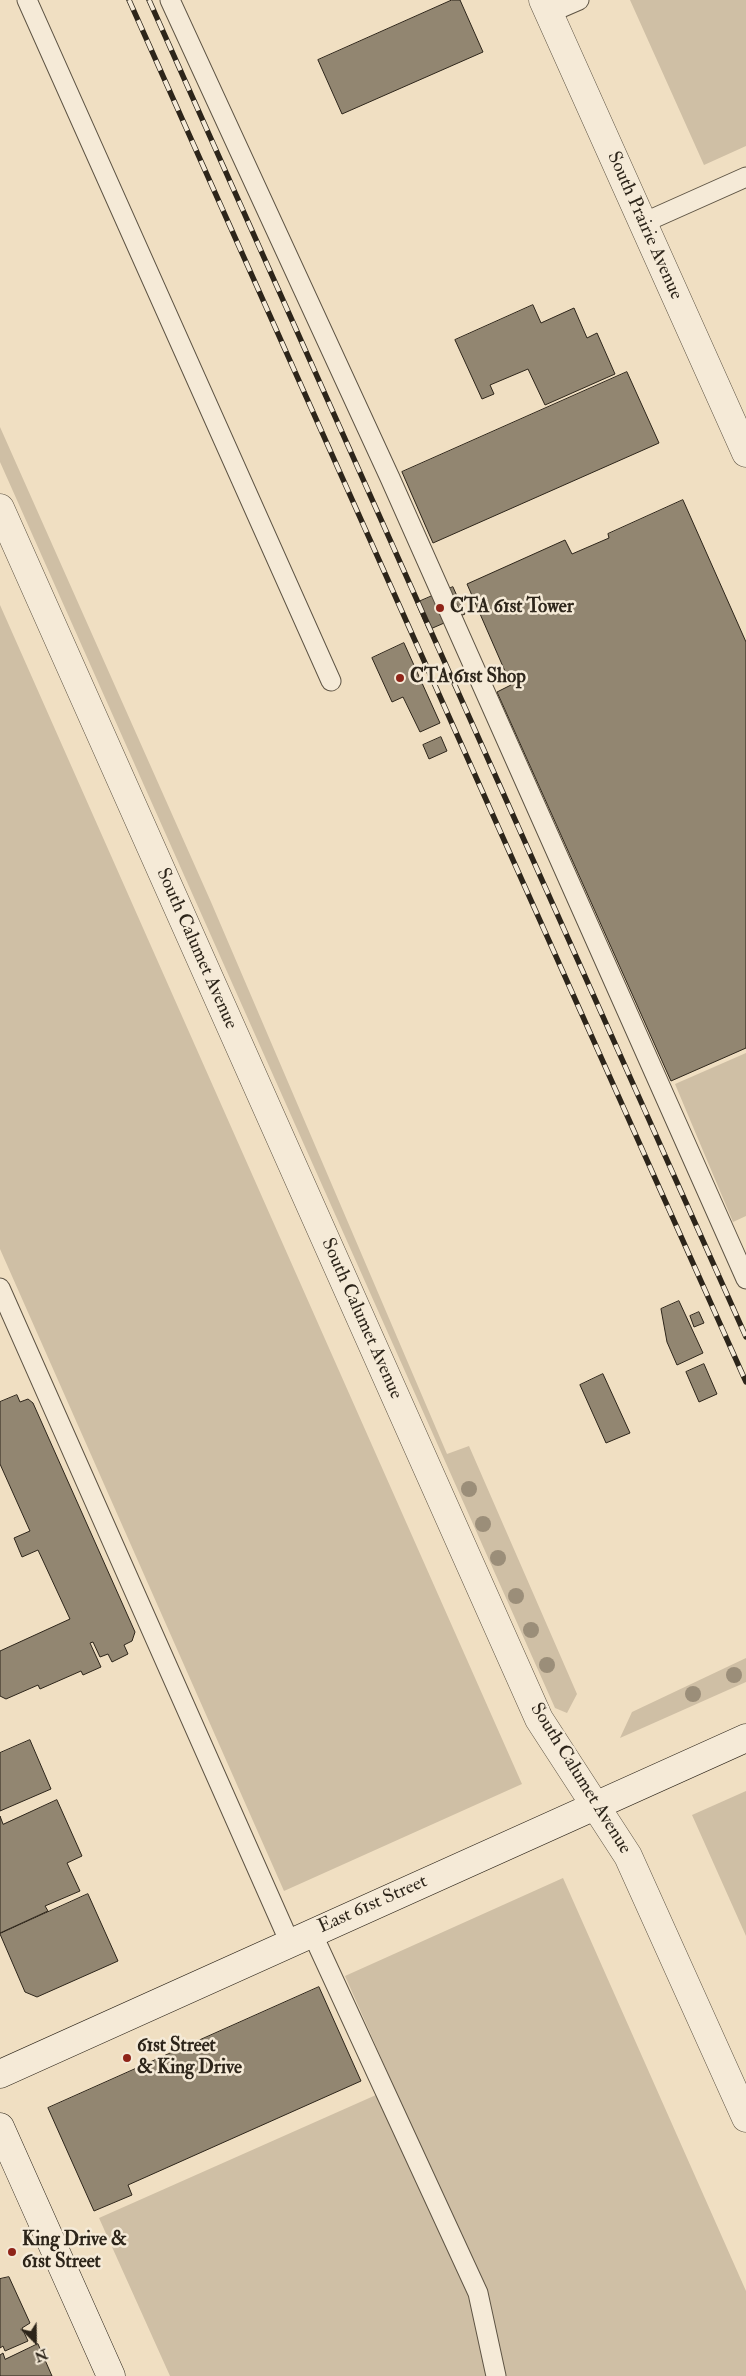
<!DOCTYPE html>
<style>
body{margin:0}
#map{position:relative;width:746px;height:2376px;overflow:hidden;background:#f0dfc2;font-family:"IM FELL Double Pica",serif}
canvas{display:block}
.north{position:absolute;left:10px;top:2316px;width:50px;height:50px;-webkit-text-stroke:4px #f5ead7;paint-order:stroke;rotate:157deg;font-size:14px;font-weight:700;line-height:20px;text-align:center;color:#2d251a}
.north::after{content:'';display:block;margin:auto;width:18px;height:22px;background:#2d251a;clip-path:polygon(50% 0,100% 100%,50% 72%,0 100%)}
</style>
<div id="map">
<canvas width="746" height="2376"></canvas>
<div class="north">N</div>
</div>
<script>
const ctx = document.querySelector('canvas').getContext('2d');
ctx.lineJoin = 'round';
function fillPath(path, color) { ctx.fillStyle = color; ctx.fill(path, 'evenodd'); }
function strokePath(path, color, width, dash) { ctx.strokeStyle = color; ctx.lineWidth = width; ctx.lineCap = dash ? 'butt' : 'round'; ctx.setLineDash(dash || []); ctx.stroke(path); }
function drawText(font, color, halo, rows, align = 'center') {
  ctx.font = font + ' "IM FELL Double Pica",serif'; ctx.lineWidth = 5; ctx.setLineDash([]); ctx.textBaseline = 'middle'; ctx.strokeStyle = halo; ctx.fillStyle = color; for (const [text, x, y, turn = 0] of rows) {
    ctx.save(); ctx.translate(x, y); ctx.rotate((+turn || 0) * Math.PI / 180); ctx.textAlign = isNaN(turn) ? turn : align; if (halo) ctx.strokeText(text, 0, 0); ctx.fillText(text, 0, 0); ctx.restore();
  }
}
fillPath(new Path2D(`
 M 630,0 L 746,0 L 746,146 L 704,165 Z
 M 0,427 L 211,902 L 447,1454 L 469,1446 L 577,1694 L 567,1713 L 555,1708 L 0,462 Z
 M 0,605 L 522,1784 L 284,1891 L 0,1249 Z
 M 746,1053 L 746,1216 L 733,1222 L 675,1084 Z
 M 746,1658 L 746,1682 L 620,1738 L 632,1712 Z
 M 746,1791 L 746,1936 L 692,1815 Z
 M 563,1878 L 746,2291 L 746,2376 L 170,2376 L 99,2218 L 394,2087 L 345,1976 Z`), '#cfbfa5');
const building = new Path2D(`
 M 452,0 L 460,0 L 483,52 L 342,114 L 318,60 Z
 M 533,305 L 541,323 L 574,308 L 587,338 L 597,333 L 615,374 L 545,405 L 528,369 L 490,385 L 494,394 L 482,399 L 455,340 Z
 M 627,372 L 659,443 L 433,543 L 402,472 Z
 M 683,500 L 746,642 L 746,1048 L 671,1081 L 497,692 L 511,685 L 467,584 L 565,540 L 572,554 L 609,538 L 608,534 Z
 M 453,587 L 465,614 L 428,630 L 416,603 Z
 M 404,643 L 440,723 L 420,732 L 403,697 L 392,702 L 372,658 Z
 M 441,737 L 447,751 L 429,759 L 423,745 Z
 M 679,1301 L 703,1353 L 677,1365 L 667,1342 L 661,1309 Z
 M 699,1312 L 704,1323 L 694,1327 L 690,1316 Z
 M 704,1364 L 717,1394 L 699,1402 L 686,1372 Z
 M 603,1374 L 630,1433 L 606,1443 L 580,1385 Z
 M 17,1395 L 20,1402 L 28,1399 L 33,1403 L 135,1632 L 132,1641 L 124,1645 L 128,1654 L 112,1662 L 108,1654 L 100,1657 L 93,1642 L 90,1643 L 101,1667 L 83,1675 L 81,1671 L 40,1689 L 38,1685 L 6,1699 L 0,1696 L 0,1651 L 70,1619 L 38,1550 L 22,1557 L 14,1538 L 30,1531 L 0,1464 L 0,1402 Z
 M 30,1740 L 51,1789 L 0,1811 L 0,1753 Z
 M 57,1800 L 82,1856 L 67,1863 L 80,1891 L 45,1906 L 48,1911 L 0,1933 L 0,1816 L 3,1824 Z
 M 88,1894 L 118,1961 L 37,1997 L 25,1992 L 0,1934 Z
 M 319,1987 L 361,2081 L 128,2185 L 132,2195 L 94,2211 L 48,2108 Z
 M 9,2277 L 30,2323 L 22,2328 L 28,2341 L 5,2351 L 3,2346 L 0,2348 L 0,2279 Z
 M 38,2344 L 52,2376 L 0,2376 L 0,2355 L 3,2353 L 5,2359 Z`);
fillPath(building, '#928671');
strokePath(building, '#2d251a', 1);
const lane = new Path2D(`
 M 27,0 L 331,681
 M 170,0 L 390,478 L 746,1279
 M 549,13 L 579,0
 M 643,223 L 746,177
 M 0,1288 L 290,1943
 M 312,1933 L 478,2293 L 496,2376`);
const street = new Path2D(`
 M 543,0 L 746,453
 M 0,508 L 539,1719 L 628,1856 L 746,2118`);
const secondary = new Path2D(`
 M 0,2074 L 746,1738
 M 0,2127 L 111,2376`);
strokePath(lane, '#5e5444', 21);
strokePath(street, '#5e5444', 29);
strokePath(secondary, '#2d251a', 29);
strokePath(lane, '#f5ead7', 19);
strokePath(street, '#f5ead7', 28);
strokePath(secondary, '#f5ead7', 28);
const rail = new Path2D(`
 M 129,0 L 746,1382
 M 149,0 L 746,1337`);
strokePath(rail, '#2d251a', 5.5);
strokePath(rail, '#f5ead7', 4, [11]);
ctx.fillStyle = '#9b8e79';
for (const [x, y] of [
 [469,1489],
 [483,1524],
 [498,1558],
 [516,1596],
 [531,1630],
 [547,1665],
 [734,1675],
 [693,1694]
]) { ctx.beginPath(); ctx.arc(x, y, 8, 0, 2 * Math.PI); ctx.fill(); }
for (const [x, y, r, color] of [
 [440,608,5,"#8f2418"],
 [400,678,5,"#8f2418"],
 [127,2058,5,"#8f2418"],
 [12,2252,5,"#8f2418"]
]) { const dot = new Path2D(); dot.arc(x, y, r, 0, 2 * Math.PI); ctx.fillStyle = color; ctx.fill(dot); strokePath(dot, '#f5ead7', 2); }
drawText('19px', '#2d251a', '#f5ead7', [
 ["South Prairie Avenue",644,226,66],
 ["South Calumet Avenue",196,949,66],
 ["South Calumet Avenue",361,1319,66],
 ["South Calumet Avenue",580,1779,58],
 ["East 61st Street",373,1905,-24]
]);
drawText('bold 19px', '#2d251a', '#f5ead7', [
 ["CTA 61st Tower",450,608],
 ["CTA 61st Shop",410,678],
 ["61st Street",137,2047],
 ["& King Drive",137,2069],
 ["King Drive &",22,2241],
 ["61st Street",22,2263]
], 'left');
</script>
